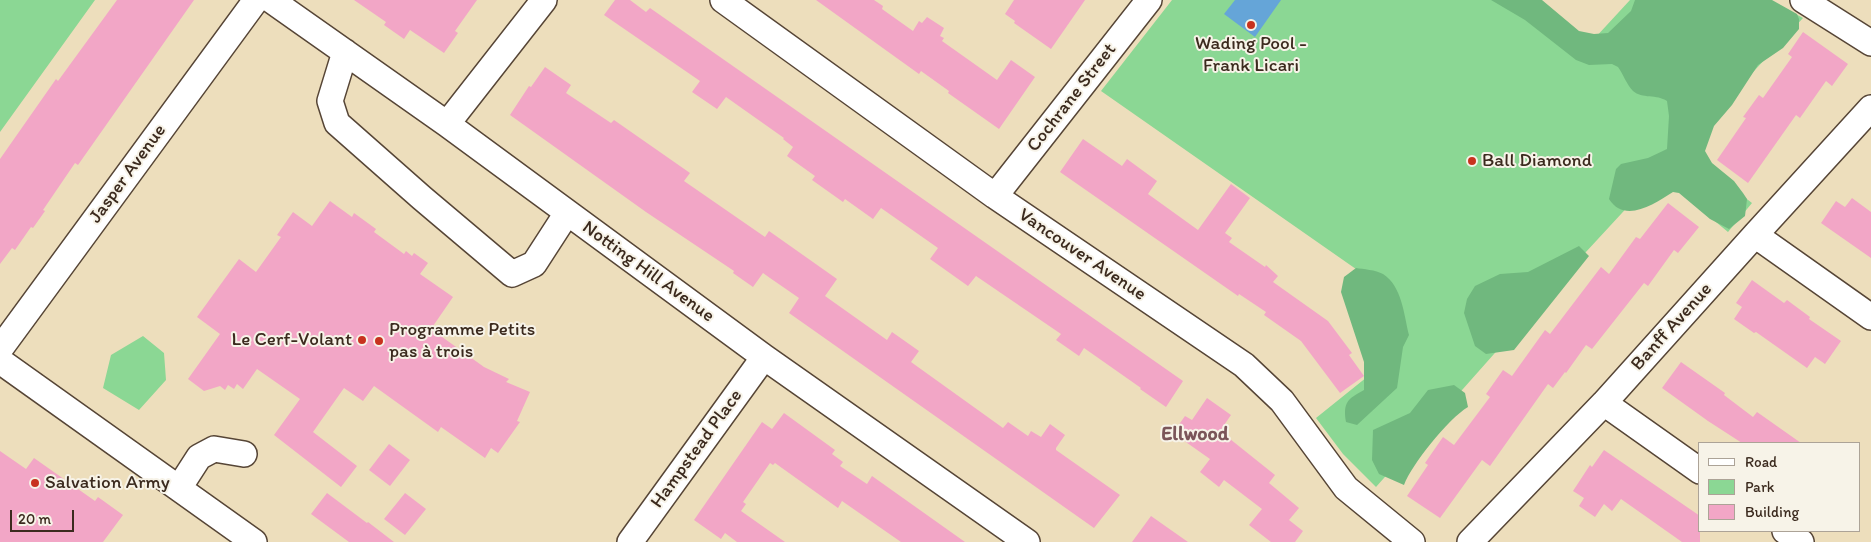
<!DOCTYPE html>
<meta charset="utf-8">
<style>
body{margin:0}
#map{position:relative;width:1871px;height:542px;overflow:hidden;background:#eddebc;font-family:Itim,sans-serif}
canvas{display:block}
.legend{position:absolute;left:1698px;top:442px;width:162px;height:90px;box-sizing:border-box;background:#f7f3e8;border:1px solid #aca397;margin:0;padding:6px 9px;list-style:none;font-size:15px;color:#3b2a1e}
.legend li{display:flex;align-items:center;gap:10px;height:25px}
.legend b{width:25px;border:1px solid #aca397}
.scale{position:absolute;left:10px;top:510px;width:64px;height:22px;box-sizing:border-box;border:2px solid #3b2a1e;border-top:0;padding-left:6px;font-size:15px;line-height:18px;white-space:nowrap;color:#3b2a1e;-webkit-text-stroke:4px #f7f3e8;paint-order:stroke}
</style>
<div id="map">
<canvas width="1871" height="542"></canvas>
<ul class="legend">
<li><b style="height:6px;background:#fff"></b>Road</li>
<li><b style="height:14px;background:#8bd794"></b>Park</li>
<li><b style="height:14px;background:#f2a6c6"></b>Building</li>
</ul>
<div class="scale">20 m</div>
</div>
<script>
const ctx = document.querySelector('canvas').getContext('2d');
ctx.lineJoin = 'round';
function fillPath(path, color) { ctx.fillStyle = color; ctx.fill(path, 'evenodd'); }
function strokePath(path, color, width, dash) { ctx.strokeStyle = color; ctx.lineWidth = width; ctx.lineCap = dash ? 'butt' : 'round'; ctx.setLineDash(dash || []); ctx.stroke(path); }
function drawText(font, color, halo, rows, align = 'center') {
  ctx.font = font + ' Itim,sans-serif'; ctx.lineWidth = 4; ctx.setLineDash([]); ctx.textBaseline = 'middle'; ctx.strokeStyle = halo; ctx.fillStyle = color; for (const [text, x, y, turn = 0] of rows) {
    ctx.save(); ctx.translate(x, y); ctx.rotate((+turn || 0) * Math.PI / 180); ctx.textAlign = isNaN(turn) ? turn : align; if (halo) ctx.strokeText(text, 0, 0); ctx.fillText(text, 0, 0); ctx.restore();
  }
}
fillPath(new Path2D(`
 M 0,0 L 95,0 L 0,132 Z
 M 1172,0 L 1509,0 L 1582,52 L 1630,0 L 1770,0 L 1803,18 L 1682,149 L 1752,203 L 1728,232 L 1658,174 L 1549,292 L 1376,487 L 1343,454 L 1316,418 L 1367,377 L 1386,290 L 1101,91 Z
 M 143,336 L 164,353 L 166,380 L 139,410 L 103,388 L 111,355 Z`), '#8bd794');
fillPath(new Path2D(`
 M 1491,0 L 1542,0 L 1579,31 L 1594,34 L 1608,33 L 1631,11 L 1635,0 L 1772,0 L 1797,14 L 1799,19 L 1799,29 L 1783,48 L 1758,65 L 1732,105 L 1714,126 L 1705,151 L 1712,163 L 1734,181 L 1743,193 L 1747,199 L 1745,216 L 1729,229 L 1710,219 L 1679,193 L 1673,192 C 1654,204 1625,224 1609,199 L 1616,169 L 1621,164 L 1648,158 L 1667,149 L 1669,116 L 1667,101 C 1657,94 1642,99 1633,91 C 1627,85 1623,74 1618,67 L 1612,64 L 1589,65 L 1576,60 L 1525,20 Z
 M 1579,246 L 1589,256 L 1514,350 L 1486,354 L 1475,346 L 1464,313 L 1467,299 L 1475,286 L 1500,274 L 1528,272 Z
 M 1356,268 C 1363,269 1376,270 1383,274 C 1402,286 1404,315 1409,335 L 1403,347 L 1397,388 L 1357,425 L 1346,422 C 1343,403 1347,399 1364,390 L 1364,362 L 1341,292 L 1344,277 Z
 M 1454,385 L 1465,393 L 1468,407 C 1448,419 1412,464 1404,485 L 1379,474 L 1372,460 L 1373,430 L 1410,413 L 1428,390 Z`), '#70b87e');
fillPath(new Path2D(`
 M 1235,0 L 1281,0 L 1255,37 L 1224,14 Z`), '#65a5d8');
fillPath(new Path2D(`
 M 117,0 L 194,0 L 78,165 L 75,163 L 43,210 L 45,211 L 33,228 L 31,227 L 15,250 L 12,248 L 0,264 L 0,159 L 56,79 L 58,81 Z
 M 354,0 L 477,0 L 455,31 L 458,33 L 444,53 L 410,30 L 404,39 L 384,25 L 386,22 Z
 M 615,0 L 630,0 L 646,12 L 650,8 L 1183,381 L 1166,407 L 1140,389 L 1141,388 L 1084,348 L 1079,356 L 1056,340 L 1061,334 L 976,276 L 968,286 L 930,259 L 938,248 L 881,208 L 873,219 L 845,199 L 843,202 L 812,180 L 815,176 L 787,156 L 793,147 L 783,139 L 784,138 L 726,97 L 717,109 L 692,92 L 700,81 L 604,15 Z
 M 816,0 L 874,0 L 883,6 L 882,9 L 913,31 L 919,21 L 922,23 L 927,17 L 944,28 L 940,36 L 944,38 L 942,41 L 997,80 L 1011,60 L 1035,77 L 999,129 L 948,93 L 949,91 L 921,71 L 919,74 Z
 M 1014,0 L 1085,0 L 1051,49 L 1014,23 L 1015,21 L 1005,14 Z
 M 1803,32 L 1848,64 L 1832,86 L 1826,81 L 1800,118 L 1796,115 L 1748,183 L 1717,160 L 1746,118 L 1743,117 L 1759,95 L 1763,98 L 1792,57 L 1788,54 Z
 M 545,67 L 571,85 L 566,93 L 611,123 L 614,120 L 690,173 L 684,181 L 765,237 L 769,231 L 837,279 L 825,296 L 887,340 L 892,332 L 919,351 L 911,362 L 1003,428 L 1008,422 L 1028,436 L 1031,431 L 1041,437 L 1050,424 L 1065,435 L 1056,448 L 1056,450 L 1120,495 L 1094,528 L 789,313 L 799,298 L 770,278 L 763,273 L 753,287 L 733,273 L 734,271 L 646,212 L 510,115 L 529,86 L 531,87 Z
 M 1083,139 L 1122,166 L 1127,159 L 1157,181 L 1148,194 L 1198,230 L 1231,184 L 1250,198 L 1225,233 L 1232,238 L 1229,242 L 1265,267 L 1266,265 L 1278,276 L 1273,282 L 1328,321 L 1352,353 L 1349,355 L 1364,376 L 1340,393 L 1301,341 L 1264,315 L 1266,312 L 1239,294 L 1238,296 L 1060,172 Z
 M 1852,198 L 1871,212 L 1871,258 L 1821,223 L 1836,201 L 1845,207 Z
 M 330,201 L 352,217 L 354,213 L 376,229 L 374,232 L 404,254 L 406,251 L 412,256 L 414,253 L 428,263 L 420,274 L 453,297 L 431,329 L 484,367 L 509,379 L 506,382 L 530,392 L 517,421 L 520,422 L 498,453 L 491,448 L 485,458 L 441,427 L 438,432 L 374,386 L 363,401 L 344,388 L 313,432 L 357,466 L 341,487 L 274,435 L 300,399 L 257,369 L 243,389 L 237,384 L 234,389 L 228,385 L 225,390 L 220,386 L 204,391 L 188,379 L 220,334 L 197,317 L 239,259 L 256,272 L 281,237 L 277,235 L 293,212 L 312,226 Z
 M 1668,203 L 1699,227 L 1678,253 L 1674,250 L 1648,286 L 1644,283 L 1592,349 L 1586,345 L 1566,373 L 1565,372 L 1553,388 L 1548,384 L 1490,466 L 1482,460 L 1440,518 L 1407,496 L 1428,465 L 1425,463 L 1443,437 L 1454,445 L 1490,397 L 1486,394 L 1503,370 L 1512,376 L 1545,330 L 1550,334 L 1601,267 L 1609,274 L 1636,237 L 1640,239 Z
 M 1752,280 L 1784,303 L 1787,300 L 1810,317 L 1809,319 L 1841,341 L 1825,364 L 1815,357 L 1807,368 L 1756,332 L 1754,333 L 1734,319 L 1742,307 L 1736,303 Z
 M 1681,362 L 1725,393 L 1724,395 L 1753,417 L 1757,412 L 1801,443 L 1742,443 L 1708,421 L 1662,388 Z
 M 1207,398 L 1231,415 L 1220,431 L 1275,475 L 1269,483 L 1299,508 L 1289,520 L 1303,531 L 1295,542 L 1271,542 L 1249,525 L 1262,509 L 1224,480 L 1219,487 L 1200,472 L 1210,459 L 1173,433 L 1185,416 L 1192,420 Z
 M 784,413 L 835,450 L 832,454 L 843,462 L 840,466 L 867,484 L 872,476 L 965,542 L 901,542 L 842,501 L 838,508 L 775,463 L 773,465 L 770,463 L 743,502 L 746,504 L 741,511 L 785,542 L 737,542 L 725,533 L 721,539 L 694,520 L 762,422 L 772,429 Z
 M 389,444 L 410,460 L 390,486 L 369,470 Z
 M 1604,450 L 1700,516 L 1700,542 L 1682,542 L 1621,499 L 1612,511 L 1604,504 L 1595,517 L 1579,506 L 1584,498 L 1573,491 L 1590,465 L 1592,467 Z
 M 0,451 L 26,469 L 34,458 L 95,501 L 98,497 L 123,515 L 103,542 L 0,542 Z
 M 327,493 L 367,523 L 368,522 L 394,542 L 349,542 L 311,514 Z
 M 405,493 L 426,509 L 405,535 L 384,519 Z
 M 1151,516 L 1188,542 L 1132,542 Z`), '#f2a6c6');
const minor = new Path2D(`
 M 271,0 L 447,124 L 764,357 L 1027,542
 M 723,0 L 995,196 L 1244,365 L 1282,401 L 1346,488 L 1412,542
 M 1803,0 L 1871,43
 M 345,52 L 330,101 L 337,123 L 422,198 L 512,274 L 534,264 L 567,213
 M 447,124 L 544,0
 M 995,196 L 1149,0
 M 1755,235 L 1871,317
 M 0,349 L 256,0
 M 0,361 L 254,542
 M 1604,403 L 1700,471
 M 179,488 L 199,457 L 214,449 L 244,454
 M 1785,531 L 1801,542
 M 630,542 L 764,357
 M 1470,542 L 1604,403 L 1755,235 L 1871,108`);
strokePath(minor, '#564536', 28);
strokePath(minor, '#fff', 25);
for (const [x, y, r, color] of [
 [1251,25,5,"#c8321e"],
 [1472,161,5,"#c8321e"],
 [362,340,5,"#c8321e"],
 [379,341,5,"#c8321e"],
 [35,483,5,"#c8321e"]
]) { const dot = new Path2D(); dot.arc(x, y, r, 0, 2 * Math.PI); ctx.fillStyle = color; ctx.fill(dot); strokePath(dot, '#f7f3e8', 2); }
drawText('19px', '#3b2a1e', '#f7f3e8', [
 ["Wading Pool -",1251,44,"center"],
 ["Frank Licari",1251,66,"center"],
 ["Ball Diamond",1482,161],
 ["Programme Petits",389,330],
 ["pas à trois",389,352],
 ["Le Cerf-Volant",352,340,"right"],
 ["Salvation Army",45,483]
], 'left');
drawText('19px', '#3b2a1e', '#f7f3e8', [
 ["Cochrane Street",1072,98,-52],
 ["Jasper Avenue",128,174,-54],
 ["Vancouver Avenue",1082,255,34],
 ["Notting Hill Avenue",648,272,36],
 ["Banff Avenue",1672,327,-48],
 ["Hampstead Place",697,449,-54]
]);
drawText('bold 20px', '#7b5559', '#f7f3e8', [
 ["Ellwood",1195,435]
]);
</script>
